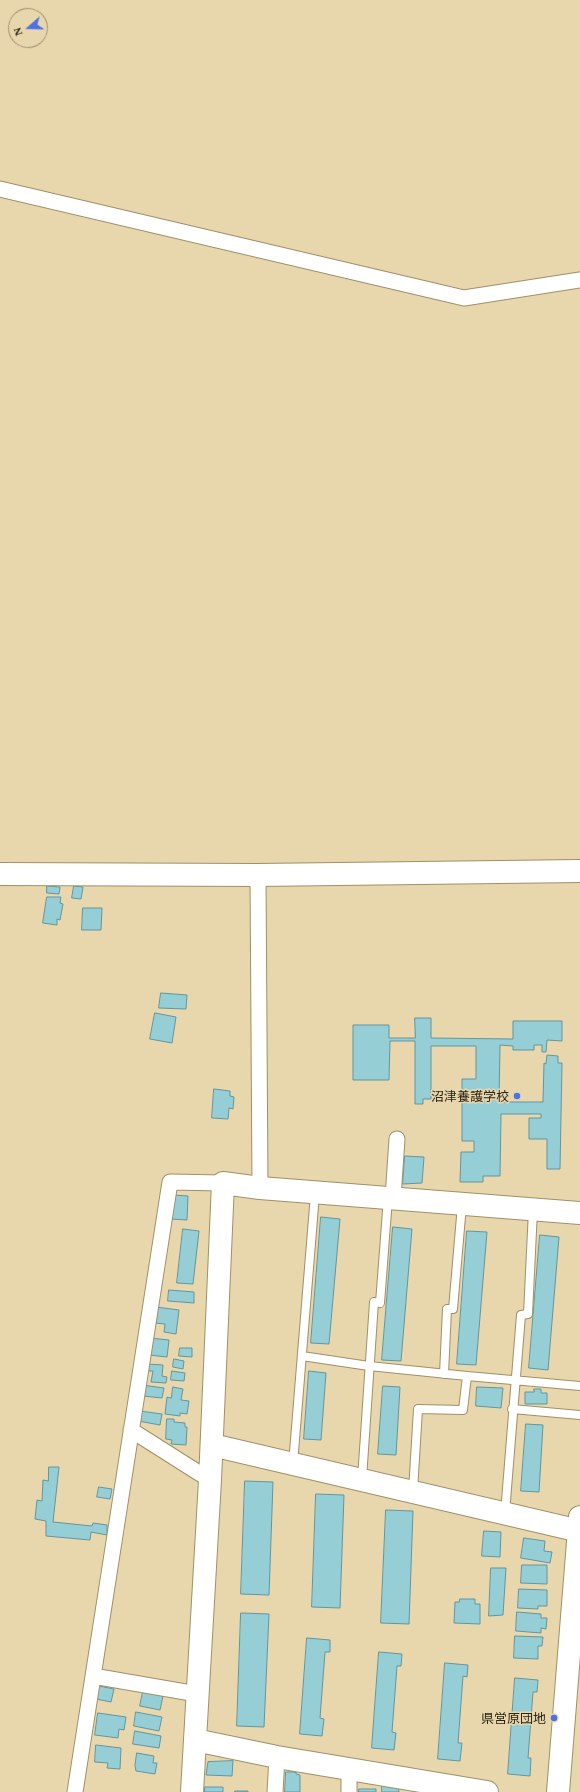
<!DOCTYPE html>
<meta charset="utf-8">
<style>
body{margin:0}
#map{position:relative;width:580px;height:1792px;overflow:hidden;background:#e8d6ac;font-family:Georgia,serif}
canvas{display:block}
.north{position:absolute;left:8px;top:8px;width:40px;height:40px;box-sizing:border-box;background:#e8d6ac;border:1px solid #9c8f70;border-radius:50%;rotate:250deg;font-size:11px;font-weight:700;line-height:16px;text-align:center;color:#2b2515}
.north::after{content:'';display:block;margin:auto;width:14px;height:18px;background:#4f71e5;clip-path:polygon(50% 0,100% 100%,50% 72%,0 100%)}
</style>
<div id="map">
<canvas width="580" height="1792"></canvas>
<div class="north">N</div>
</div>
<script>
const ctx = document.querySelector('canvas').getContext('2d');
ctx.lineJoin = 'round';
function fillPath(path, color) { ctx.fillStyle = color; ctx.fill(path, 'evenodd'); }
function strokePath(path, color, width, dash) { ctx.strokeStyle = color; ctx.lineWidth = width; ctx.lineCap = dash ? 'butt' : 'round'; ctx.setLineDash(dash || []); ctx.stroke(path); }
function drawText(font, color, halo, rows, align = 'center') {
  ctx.font = font + ' Georgia,"Noto Sans JP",serif'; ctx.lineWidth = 3; ctx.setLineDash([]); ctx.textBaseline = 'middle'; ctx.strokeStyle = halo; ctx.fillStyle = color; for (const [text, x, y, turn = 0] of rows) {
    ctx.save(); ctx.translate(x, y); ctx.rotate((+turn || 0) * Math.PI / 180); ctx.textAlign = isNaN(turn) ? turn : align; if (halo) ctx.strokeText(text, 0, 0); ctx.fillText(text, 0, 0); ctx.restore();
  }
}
const building = new Path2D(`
 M 47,886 L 60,887 L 59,894 L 47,893 Z
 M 74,886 L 83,887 L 81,899 L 72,898 Z
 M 47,897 L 61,897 L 60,903 L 63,904 L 60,920 L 57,919 L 57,925 L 43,923 Z
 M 83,908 L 102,908 L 101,930 L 82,930 Z
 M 161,993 L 187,995 L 186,1009 L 159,1008 Z
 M 155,1013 L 176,1017 L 172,1043 L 150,1039 Z
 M 415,1018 L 431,1018 L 431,1038 L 513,1039 L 513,1021 L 562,1021 L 562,1041 L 547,1040 L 546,1052 L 542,1052 L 542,1045 L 534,1045 L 534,1050 L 513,1050 L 513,1046 L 500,1045 L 499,1102 L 543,1102 L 544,1063 L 546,1064 L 547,1055 L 558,1056 L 558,1063 L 562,1063 L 560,1169 L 547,1169 L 547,1139 L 529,1139 L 529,1118 L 541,1118 L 541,1114 L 501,1114 L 500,1176 L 483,1176 L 483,1182 L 460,1182 L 461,1152 L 474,1152 L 474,1141 L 462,1141 L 462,1079 L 476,1079 L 476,1046 L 431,1046 L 431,1099 L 423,1099 L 423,1104 L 415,1104 L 415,1041 L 390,1041 L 389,1080 L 353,1080 L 353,1025 L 389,1025 L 389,1038 L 415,1038 Z
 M 214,1089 L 230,1091 L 230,1096 L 234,1097 L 233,1109 L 229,1108 L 228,1119 L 212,1118 Z
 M 405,1156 L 424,1157 L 422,1183 L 403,1184 Z
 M 173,1195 L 188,1196 L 187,1220 L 171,1219 Z
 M 321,1217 L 340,1219 L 329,1344 L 311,1343 Z
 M 393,1227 L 412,1229 L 401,1361 L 382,1360 Z
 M 183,1229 L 199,1231 L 193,1284 L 177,1283 Z
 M 467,1231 L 487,1232 L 476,1365 L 457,1364 Z
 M 540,1235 L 559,1237 L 548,1370 L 529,1368 Z
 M 169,1290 L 194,1292 L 194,1303 L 168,1301 Z
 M 156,1307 L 179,1310 L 176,1334 L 164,1332 L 165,1324 L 154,1323 Z
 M 150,1338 L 169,1340 L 167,1357 L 149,1355 Z
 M 180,1348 L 192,1348 L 192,1357 L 179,1356 Z
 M 174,1359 L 184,1361 L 183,1369 L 173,1367 Z
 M 147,1364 L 163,1365 L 162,1376 L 167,1377 L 166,1383 L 151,1382 L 153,1371 L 147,1371 Z
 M 172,1371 L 185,1373 L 184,1381 L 171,1380 Z
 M 309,1371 L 326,1373 L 321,1440 L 304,1439 Z
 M 142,1385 L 164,1388 L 162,1398 L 143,1396 Z
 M 383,1386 L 400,1387 L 396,1455 L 378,1454 Z
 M 173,1387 L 183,1389 L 181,1400 L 189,1401 L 187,1414 L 180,1413 L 180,1416 L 165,1414 L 167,1397 L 171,1398 Z
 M 477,1387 L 503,1388 L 501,1408 L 476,1406 Z
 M 534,1389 L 541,1389 L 541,1393 L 547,1393 L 547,1404 L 525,1404 L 525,1392 L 534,1392 Z
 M 140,1411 L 162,1414 L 160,1425 L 138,1421 Z
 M 167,1419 L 174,1419 L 174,1422 L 185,1423 L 185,1427 L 187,1427 L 186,1445 L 171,1444 L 172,1440 L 166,1439 Z
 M 526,1424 L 543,1425 L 539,1492 L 521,1491 Z
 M 49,1467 L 59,1467 L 53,1522 L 92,1526 L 93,1523 L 107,1525 L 107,1535 L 91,1532 L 90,1540 L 46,1536 L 46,1521 L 35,1519 L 37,1500 L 42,1501 L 43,1480 L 48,1481 Z
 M 245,1481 L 273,1482 L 269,1595 L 241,1594 Z
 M 99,1487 L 112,1489 L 110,1499 L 97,1497 Z
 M 316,1494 L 344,1495 L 340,1608 L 312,1607 Z
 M 386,1510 L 413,1511 L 409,1624 L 381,1623 Z
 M 484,1531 L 501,1532 L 500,1557 L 482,1556 Z
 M 524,1538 L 545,1541 L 544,1551 L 552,1552 L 550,1563 L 521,1558 Z
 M 522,1565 L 547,1565 L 547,1584 L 521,1583 Z
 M 491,1568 L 506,1568 L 503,1615 L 489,1616 Z
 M 519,1589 L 547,1590 L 547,1606 L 538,1606 L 538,1609 L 518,1608 Z
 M 460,1599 L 475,1599 L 475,1604 L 480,1604 L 480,1624 L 454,1623 L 455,1602 L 459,1602 Z
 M 517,1612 L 541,1614 L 541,1618 L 547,1618 L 546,1629 L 541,1628 L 541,1633 L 516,1631 Z
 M 241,1613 L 269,1614 L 264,1727 L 237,1726 Z
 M 515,1636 L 543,1637 L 542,1646 L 538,1646 L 538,1659 L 514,1658 Z
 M 307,1638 L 330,1640 L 330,1652 L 325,1652 L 320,1718 L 324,1719 L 322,1736 L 300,1734 Z
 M 379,1652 L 402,1654 L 401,1666 L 397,1666 L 392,1732 L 396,1733 L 394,1750 L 372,1748 Z
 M 445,1663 L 468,1665 L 467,1677 L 463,1676 L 458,1743 L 462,1743 L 460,1761 L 438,1759 Z
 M 515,1678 L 538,1680 L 537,1692 L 533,1692 L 528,1758 L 531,1758 L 530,1776 L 508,1774 Z
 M 99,1686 L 114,1689 L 111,1702 L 96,1699 Z
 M 143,1692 L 163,1696 L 160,1710 L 140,1706 Z
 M 136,1712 L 162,1717 L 159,1731 L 134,1726 Z
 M 98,1713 L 126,1717 L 124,1730 L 119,1729 L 118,1738 L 95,1735 Z
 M 135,1731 L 161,1736 L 159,1748 L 133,1744 Z
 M 96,1745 L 121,1748 L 120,1769 L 107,1768 L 108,1763 L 95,1762 Z
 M 137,1753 L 154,1756 L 153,1763 L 157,1763 L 155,1774 L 136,1771 L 135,1766 Z
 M 233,1761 L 232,1776 L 206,1775 L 208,1762 Z
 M 286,1772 L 296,1772 L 296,1774 L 300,1775 L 300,1792 L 285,1792 Z
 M 382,1784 L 398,1784 L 399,1792 L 382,1792 Z
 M 205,1787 L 223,1787 L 223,1792 L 205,1792 Z
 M 359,1789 L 376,1789 L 376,1792 L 359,1792 Z
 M 235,1791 L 248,1791 L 248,1792 L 235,1792 Z`);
fillPath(building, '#96ced6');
strokePath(building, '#60969f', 1);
const lane = new Path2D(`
 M 302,1356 L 369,1366 L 467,1376
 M 444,1374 L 447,1309 L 453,1309 L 462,1205
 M 512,1409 L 580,1415
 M 293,1464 L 315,1194
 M 362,1479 L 374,1302 L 380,1303 L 388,1198
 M 413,1491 L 418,1409 L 463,1410 L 467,1376 L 580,1386
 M 505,1513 L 521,1315 L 528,1314 L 533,1210`);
const street = new Path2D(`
 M 0,189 L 464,298 L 580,280
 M 258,875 L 260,1188
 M 393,1198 L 397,1139
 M 131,1430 L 210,1480
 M 93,1676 L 197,1694
 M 75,1792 L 170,1182 L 223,1183
 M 275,1792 L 277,1757
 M 349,1792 L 349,1769`);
const secondary = new Path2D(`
 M 0,874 L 258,875 L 580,871
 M 212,1445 L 580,1531
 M 195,1740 L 277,1757 L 487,1792
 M 192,1792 L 210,1480 L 223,1183 L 260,1188 L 580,1213
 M 558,1792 L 580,1517`);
strokePath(lane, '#a09068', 10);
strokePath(street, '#a09068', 17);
strokePath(secondary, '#a09068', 24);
strokePath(lane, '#fff', 8);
strokePath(street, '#fff', 15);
strokePath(secondary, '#fff', 22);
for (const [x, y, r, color] of [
 [517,1096,4,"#4f71e5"],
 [554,1718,4,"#4f71e5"]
]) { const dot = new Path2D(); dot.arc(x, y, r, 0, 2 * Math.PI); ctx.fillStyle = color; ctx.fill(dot); strokePath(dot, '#e8d6ac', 1.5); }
drawText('13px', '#2b2515', '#e8d6ac', [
 ["沼津養護学校",509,1096],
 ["県営原団地",546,1718]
], 'right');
</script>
